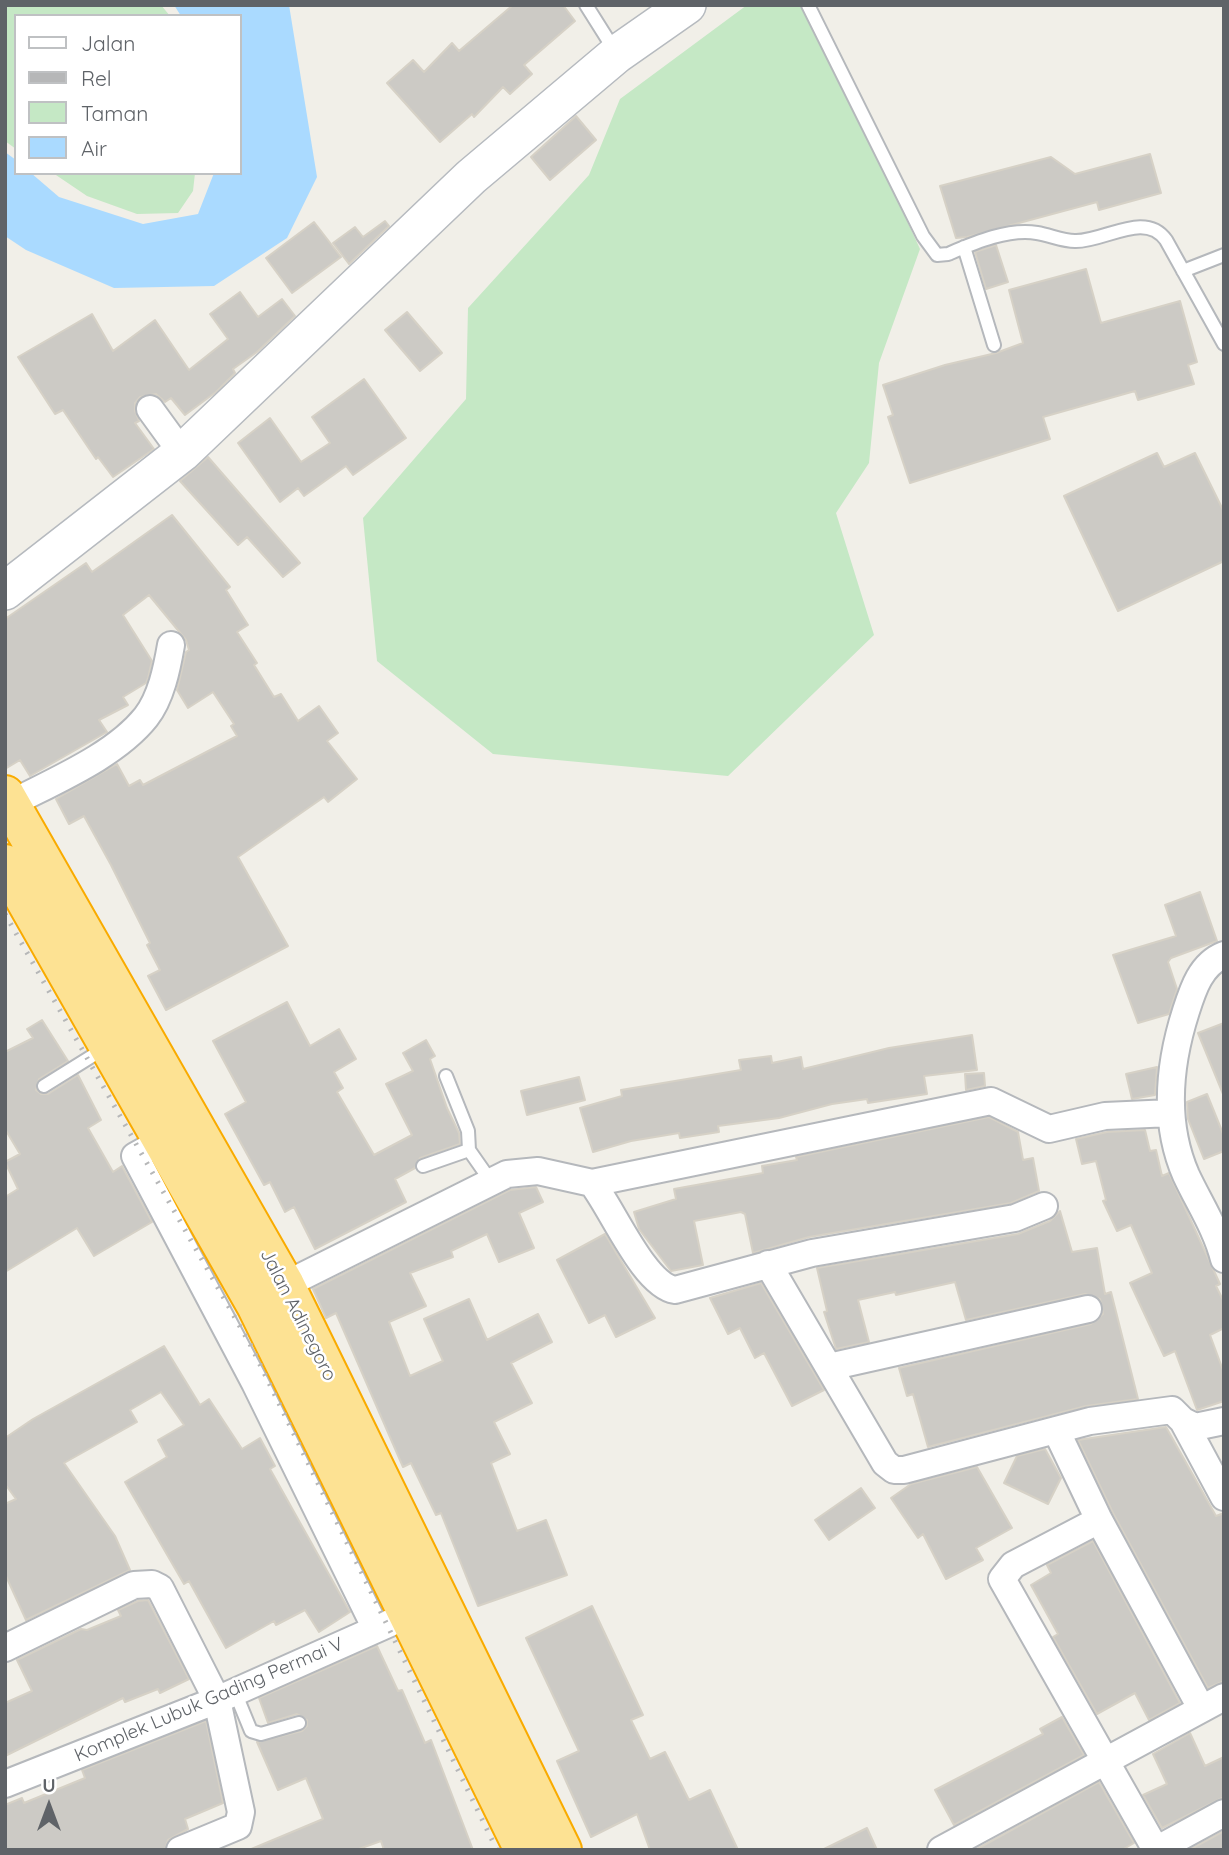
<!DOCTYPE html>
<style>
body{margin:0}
#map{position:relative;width:1229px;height:1855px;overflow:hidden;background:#f1efe8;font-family:Quicksand,sans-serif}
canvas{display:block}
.frame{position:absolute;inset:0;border:7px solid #5f6368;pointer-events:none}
.legend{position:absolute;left:14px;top:14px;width:228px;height:161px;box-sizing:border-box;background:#fff;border:2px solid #bfc1c3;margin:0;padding:9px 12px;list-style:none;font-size:21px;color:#5f6368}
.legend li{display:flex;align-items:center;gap:14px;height:35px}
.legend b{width:35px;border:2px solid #bfc1c3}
.north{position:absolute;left:14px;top:1771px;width:70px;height:70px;-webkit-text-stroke:5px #fff;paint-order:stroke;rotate:0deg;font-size:19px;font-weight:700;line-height:28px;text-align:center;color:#5f6368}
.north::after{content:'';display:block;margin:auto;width:24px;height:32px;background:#5f6368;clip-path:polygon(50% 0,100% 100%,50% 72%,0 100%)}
</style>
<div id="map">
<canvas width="1229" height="1855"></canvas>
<div class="frame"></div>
<ul class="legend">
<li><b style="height:9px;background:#fff"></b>Jalan</li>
<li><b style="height:9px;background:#b6b7b8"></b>Rel</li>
<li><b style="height:19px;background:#c5e8c5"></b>Taman</li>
<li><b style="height:19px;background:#aadaff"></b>Air</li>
</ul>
<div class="north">U</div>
</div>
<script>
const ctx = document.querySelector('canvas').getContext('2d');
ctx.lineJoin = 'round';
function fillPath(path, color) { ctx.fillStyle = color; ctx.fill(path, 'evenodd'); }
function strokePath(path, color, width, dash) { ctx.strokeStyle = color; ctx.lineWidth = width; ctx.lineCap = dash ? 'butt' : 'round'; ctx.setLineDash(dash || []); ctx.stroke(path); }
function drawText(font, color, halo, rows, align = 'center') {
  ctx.font = font + ' Quicksand,sans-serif'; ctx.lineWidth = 5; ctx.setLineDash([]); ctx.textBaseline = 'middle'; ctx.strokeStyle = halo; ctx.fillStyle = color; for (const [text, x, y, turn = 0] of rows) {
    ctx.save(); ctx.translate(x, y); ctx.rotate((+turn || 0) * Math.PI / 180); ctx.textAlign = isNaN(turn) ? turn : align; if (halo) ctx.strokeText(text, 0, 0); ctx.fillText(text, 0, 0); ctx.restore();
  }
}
fillPath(new Path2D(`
 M 5,5 L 161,5 L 170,16 L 16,16 L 16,149 L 5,141 Z
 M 747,5 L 808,5 L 920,249 L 879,363 L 869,463 L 836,513 L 874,635 L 728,776 L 493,754 L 377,661 L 363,518 L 466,399 L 468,308 L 589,175 L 620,99 Z
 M 53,173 L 195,173 L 193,191 L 178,213 L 137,214 L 87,196 Z`), '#c5e8c5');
fillPath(new Path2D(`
 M 174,5 L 289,5 L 317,177 L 287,238 L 214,286 L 114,288 L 26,250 L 5,236 L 5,152 L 16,160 L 16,173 L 31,173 L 59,197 L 143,224 L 198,214 L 214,173 L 240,173 L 240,16 L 181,16 Z`), '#aadaff');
const building = new Path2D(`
 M 513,5 L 563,5 L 575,21 L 524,65 L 532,74 L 510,94 L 503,87 L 474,117 L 472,114 L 440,142 L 387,83 L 413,60 L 424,72 L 452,43 L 459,51 Z
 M 576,116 L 596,140 L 550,180 L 531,157 Z
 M 1150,154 L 1161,193 L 1099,210 L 1097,202 L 967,237 L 956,238 L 940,186 L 1051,157 L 1075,174 Z
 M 385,221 L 389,226 L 349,264 L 333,243 L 355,227 L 363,237 Z
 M 314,222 L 341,257 L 292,293 L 266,258 Z
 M 996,245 L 1008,282 L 986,289 L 975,252 Z
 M 1086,269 L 1101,323 L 1180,301 L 1197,362 L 1188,365 L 1194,384 L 1138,400 L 1135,391 L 1043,417 L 1050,439 L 910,483 L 888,417 L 893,415 L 883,385 L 945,365 L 996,353 L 1023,343 L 1009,290 Z
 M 240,292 L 258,317 L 282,299 L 295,316 L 257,352 L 233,369 L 235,373 L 216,392 L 185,415 L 171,398 L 165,402 L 156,394 L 140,397 L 135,403 L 135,411 L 139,421 L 135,423 L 154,449 L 113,477 L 98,457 L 96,459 L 63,410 L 55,414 L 18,357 L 92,314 L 113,351 L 155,320 L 189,370 L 228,339 L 210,314 Z
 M 407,312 L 442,353 L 420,371 L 385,330 Z
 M 364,379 L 406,438 L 353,475 L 346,466 L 304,496 L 298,488 L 280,502 L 238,443 L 270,418 L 301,462 L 330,443 L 312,417 Z
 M 1157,453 L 1164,467 L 1195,453 L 1224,512 L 1224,561 L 1118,611 L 1064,496 Z
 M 208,457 L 300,563 L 283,577 L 247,537 L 238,545 L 180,481 Z
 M 172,515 L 230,587 L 226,590 L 248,625 L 237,632 L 257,663 L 254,665 L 274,697 L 281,694 L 298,721 L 319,706 L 338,733 L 327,741 L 357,779 L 328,802 L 324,797 L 238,857 L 288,946 L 166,1010 L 148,976 L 160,970 L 147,945 L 150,943 L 111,865 L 84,816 L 69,824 L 56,799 L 117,764 L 129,786 L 140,780 L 143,785 L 237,736 L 231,726 L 234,724 L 213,692 L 188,708 L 177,690 L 186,652 L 189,650 L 186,640 L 149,595 L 123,615 L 152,661 L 148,678 L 146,683 L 123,697 L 128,705 L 99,720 L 107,732 L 30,776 L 20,760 L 5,769 L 5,619 L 86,563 L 92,572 Z
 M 1200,892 L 1217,941 L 1171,958 L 1168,962 L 1177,989 L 1169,1014 L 1138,1023 L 1113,955 L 1176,936 L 1165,905 Z
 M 287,1002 L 310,1046 L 339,1029 L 356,1059 L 334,1072 L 343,1088 L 337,1092 L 374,1155 L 412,1135 L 386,1084 L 413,1071 L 403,1053 L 426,1040 L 435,1056 L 430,1059 L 447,1108 L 459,1133 L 460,1144 L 420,1158 L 415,1168 L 395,1179 L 406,1202 L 315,1249 L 294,1207 L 285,1212 L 270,1182 L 264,1185 L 225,1114 L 246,1102 L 213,1041 Z
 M 42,1020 L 68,1061 L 39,1079 L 36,1090 L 41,1094 L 48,1094 L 78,1075 L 101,1120 L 88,1128 L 113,1172 L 122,1166 L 152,1222 L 94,1256 L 77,1228 L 5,1272 L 5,1197 L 18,1189 L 5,1162 L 20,1154 L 5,1129 L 5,1052 L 33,1038 L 27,1029 Z
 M 1224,1023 L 1224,1094 L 1223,1094 L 1198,1033 Z
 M 972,1035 L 977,1070 L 924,1076 L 927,1094 L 868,1103 L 867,1099 L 832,1104 L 779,1118 L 718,1126 L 719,1132 L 680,1138 L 679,1133 L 631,1141 L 593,1152 L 580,1108 L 622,1096 L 621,1090 L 741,1070 L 739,1060 L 771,1056 L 772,1063 L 801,1057 L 803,1069 L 889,1048 Z
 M 1157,1067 L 1155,1095 L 1132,1099 L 1126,1074 Z
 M 984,1073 L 985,1086 L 966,1090 L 965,1074 Z
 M 579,1077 L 585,1100 L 527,1115 L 521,1091 Z
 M 1207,1094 L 1224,1136 L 1224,1151 L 1204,1159 L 1188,1119 L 1187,1102 Z
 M 989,1117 L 1018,1132 L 1023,1160 L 1033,1158 L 1039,1191 L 1011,1203 L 809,1237 L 753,1253 L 745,1214 L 741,1212 L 694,1221 L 703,1265 L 671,1271 L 639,1229 L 634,1212 L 676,1199 L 674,1189 L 763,1173 L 762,1166 L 797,1160 L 796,1157 Z
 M 1145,1130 L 1150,1151 L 1156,1150 L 1162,1176 L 1169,1173 L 1220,1284 L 1216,1286 L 1224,1302 L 1224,1328 L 1210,1335 L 1224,1373 L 1224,1401 L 1197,1410 L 1175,1351 L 1164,1356 L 1130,1283 L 1152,1273 L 1131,1225 L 1117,1231 L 1103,1201 L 1106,1200 L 1096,1161 L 1082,1164 L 1076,1139 L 1107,1132 Z
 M 536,1187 L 543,1202 L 519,1213 L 534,1248 L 499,1262 L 487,1234 L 451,1251 L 453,1257 L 410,1273 L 426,1306 L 389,1322 L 410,1376 L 443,1361 L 424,1319 L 469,1299 L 487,1340 L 538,1314 L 552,1342 L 511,1363 L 532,1403 L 494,1422 L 510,1454 L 491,1463 L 517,1531 L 546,1520 L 567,1575 L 478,1606 L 441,1513 L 436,1515 L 411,1463 L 403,1467 L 336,1313 L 326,1318 L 313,1289 L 510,1190 Z
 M 1060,1211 L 1072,1252 L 1097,1248 L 1105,1294 L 1111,1292 L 1138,1399 L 1086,1406 L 928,1447 L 913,1394 L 907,1396 L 899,1368 L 1091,1324 L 1103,1314 L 1100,1299 L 1085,1294 L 966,1320 L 955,1282 L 896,1295 L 895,1292 L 858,1300 L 869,1342 L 836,1349 L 824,1312 L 827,1311 L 817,1268 L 1018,1234 L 1050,1221 Z
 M 605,1234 L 655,1318 L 616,1337 L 605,1315 L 589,1323 L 557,1260 Z
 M 761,1283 L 824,1390 L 792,1406 L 764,1353 L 755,1358 L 740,1328 L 728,1334 L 710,1298 Z
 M 164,1346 L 200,1405 L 209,1399 L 242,1449 L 260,1438 L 275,1466 L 270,1469 L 350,1612 L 319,1632 L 305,1610 L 276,1625 L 274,1621 L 226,1648 L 189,1581 L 184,1584 L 125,1482 L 167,1457 L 158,1440 L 184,1425 L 161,1392 L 130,1410 L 137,1422 L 64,1463 L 115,1536 L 130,1570 L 26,1620 L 5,1574 L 5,1504 L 16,1499 L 5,1484 L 5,1438 L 33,1419 Z
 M 1166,1427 L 1216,1516 L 1224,1513 L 1224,1681 L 1208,1688 L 1113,1513 L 1078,1440 Z
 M 1045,1449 L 1061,1478 L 1048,1504 L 1004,1483 L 1017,1456 Z
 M 977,1467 L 1012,1528 L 976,1548 L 983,1560 L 946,1579 L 923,1534 L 918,1538 L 891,1498 L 911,1484 Z
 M 861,1488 L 875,1508 L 829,1540 L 815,1520 Z
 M 1093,1541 L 1180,1703 L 1149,1720 L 1135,1693 L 1097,1714 L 1053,1637 L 1058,1634 L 1031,1585 L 1051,1573 L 1047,1565 Z
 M 148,1600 L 189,1679 L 160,1693 L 158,1689 L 125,1702 L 123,1698 L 5,1756 L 5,1703 L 32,1691 L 17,1660 L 81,1629 L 87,1630 L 121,1616 L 118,1610 L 138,1601 Z
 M 592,1606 L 643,1715 L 631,1720 L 650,1759 L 665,1752 L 689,1800 L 710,1790 L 738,1850 L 650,1850 L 637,1814 L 591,1837 L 557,1761 L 579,1751 L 526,1638 Z
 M 377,1646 L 398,1691 L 402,1690 L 425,1743 L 431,1740 L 473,1850 L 384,1850 L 381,1841 L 356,1850 L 249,1850 L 323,1819 L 306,1778 L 278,1790 L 257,1742 L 302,1731 L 307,1726 L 307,1720 L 297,1714 L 268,1723 L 259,1698 Z
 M 1062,1717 L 1084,1755 L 954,1825 L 935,1790 L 1043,1734 L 1040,1729 Z
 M 206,1721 L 223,1803 L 185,1819 L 188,1829 L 168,1840 L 165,1850 L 5,1850 L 5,1805 L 22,1798 L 24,1803 L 85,1778 L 82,1770 Z
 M 1190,1733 L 1205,1766 L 1224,1757 L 1224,1797 L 1162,1828 L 1143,1795 L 1167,1784 L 1153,1754 Z
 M 1099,1782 L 1134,1843 L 1122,1850 L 975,1850 Z
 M 867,1828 L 877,1850 L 822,1850 Z
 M 1224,1831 L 1224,1850 L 1189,1850 Z`);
fillPath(building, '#cccac5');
strokePath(building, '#d6d1c6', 2);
const lane = new Path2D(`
 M 586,5 L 615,51
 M 808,5 L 923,236 L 937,255 L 948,254 C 974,243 1008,228 1037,233 C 1050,235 1062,241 1075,241 C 1104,242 1145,210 1166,240 L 1224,344
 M 964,247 L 994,345
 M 1183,271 L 1224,255
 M 446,1076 L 468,1131 L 469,1150
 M 44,1086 L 105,1048
 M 423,1166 L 469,1150 L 490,1180
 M 235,1692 L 251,1731 L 261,1734 L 299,1723`);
const street = new Path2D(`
 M 150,409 L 182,453
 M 10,804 C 54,781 115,756 146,717 C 161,698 167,668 171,645
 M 1224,955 C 1201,964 1193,989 1186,1011 C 1169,1064 1163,1122 1186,1175 C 1199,1203 1216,1228 1224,1259
 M 162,1141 L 135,1156 L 255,1383 L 376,1629
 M 592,1183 L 991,1101 L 1049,1129 L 1105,1116 L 1171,1113
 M 768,1264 L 885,1463 L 894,1470 L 904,1470 L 1090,1421 L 1172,1410 L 1183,1421 L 1224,1497
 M 285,1285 L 507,1174 L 538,1171 L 592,1183 C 613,1210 644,1285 675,1290 L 812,1253 L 1015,1218 L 1044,1206
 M 829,1367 L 1088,1309
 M 1183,1421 L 1195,1427 L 1224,1421
 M 1056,1430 L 1099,1520 L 1201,1708
 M 1099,1520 L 1013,1565 L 1002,1579 L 1156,1850
 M 5,1648 L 134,1585 L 152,1584 L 160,1588 L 217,1700 L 241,1812 L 238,1826 L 180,1850
 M 5,1784 L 217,1700 L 390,1623
 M 941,1850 L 1224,1697
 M 1156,1850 L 1224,1813`);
const secondary = new Path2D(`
 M 5,591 L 182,453 L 471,177 L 617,54 L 687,5`);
const highway = new Path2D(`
 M 5,795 L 285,1285 L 562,1850
 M 5,864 L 256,1305 L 524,1850`);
strokePath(lane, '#b5b8bc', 16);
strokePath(street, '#b5b8bc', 30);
strokePath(secondary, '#b6babf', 40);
strokePath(highway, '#f9ab00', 42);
strokePath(lane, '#fff', 12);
strokePath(street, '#fff', 26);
strokePath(secondary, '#fff', 37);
strokePath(highway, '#fde293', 38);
strokePath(new Path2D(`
 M 5,914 L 250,1344 L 497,1850`), '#b6b7b8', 5, [2, 9]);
drawText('19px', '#5f6368', '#fff', [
 ["Jalan Adinegoro",298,1315,63],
 ["Komplek Lubuk Gading Permai V",209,1700,-23]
]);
</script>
